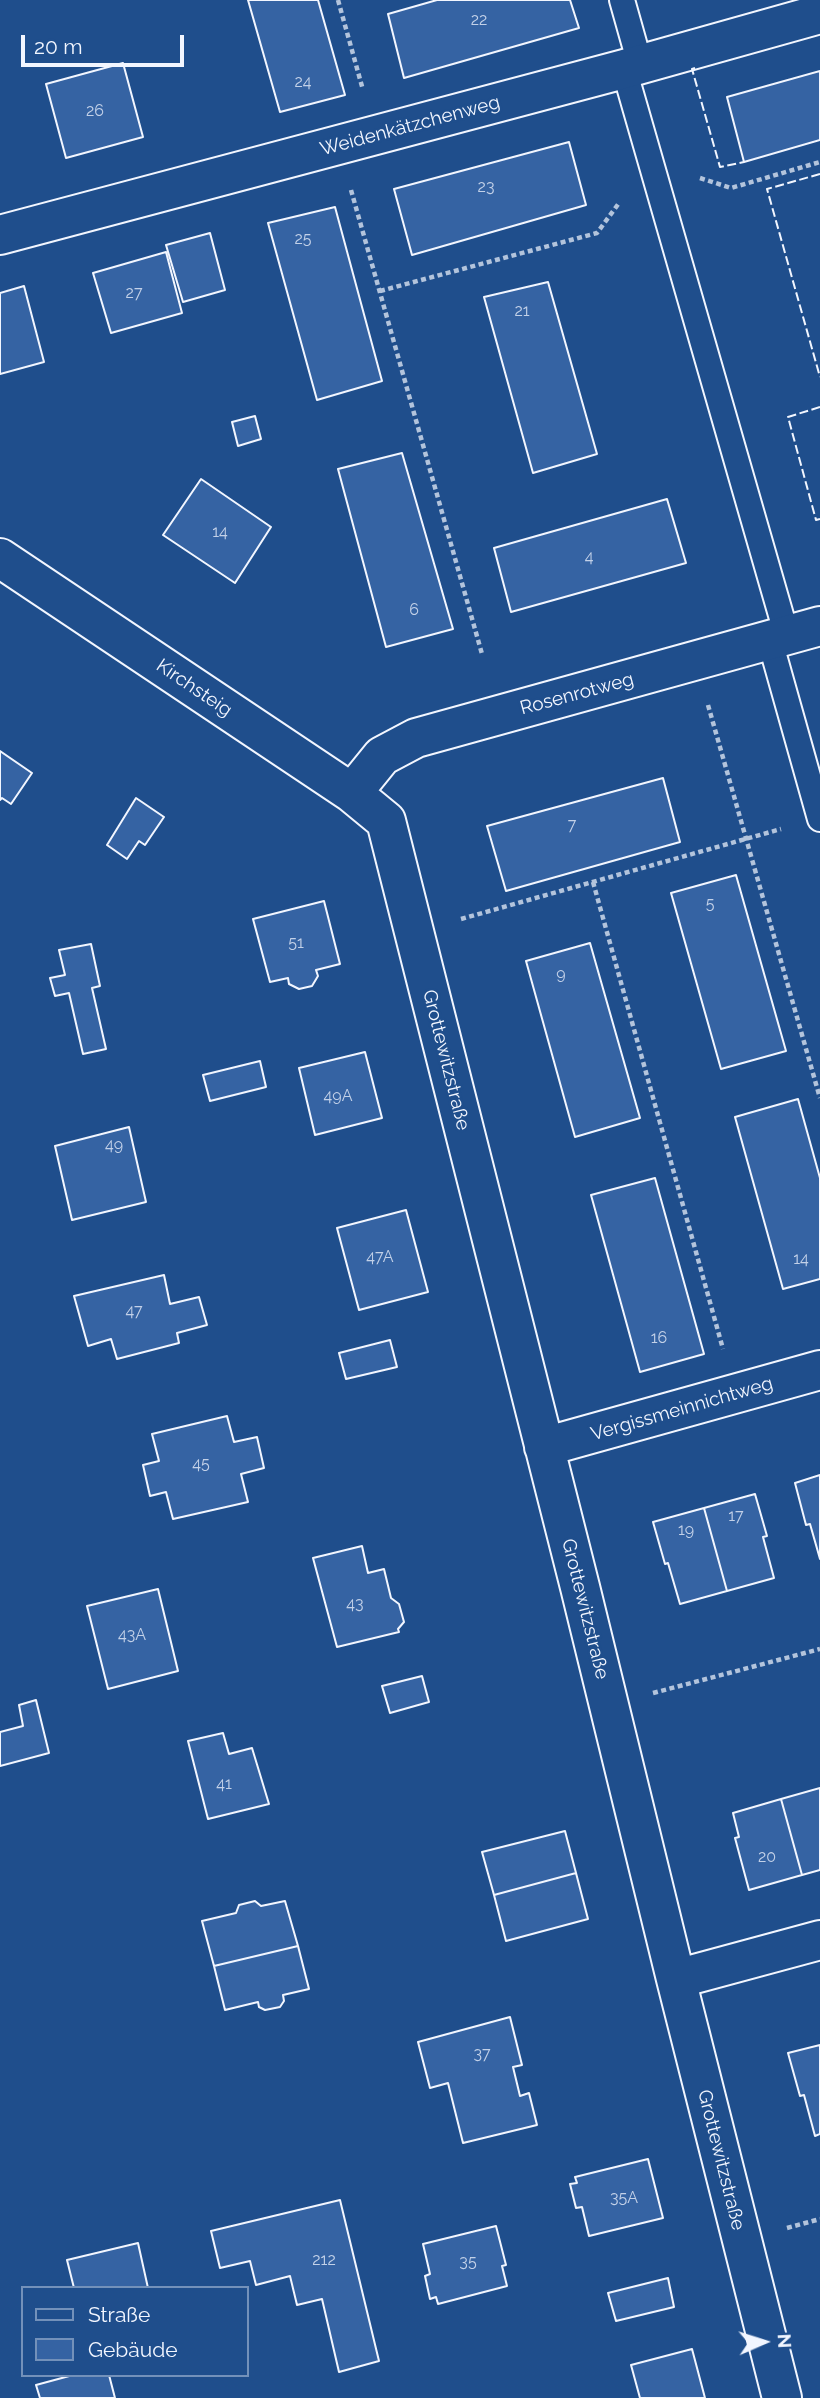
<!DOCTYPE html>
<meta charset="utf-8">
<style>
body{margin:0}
#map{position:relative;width:820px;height:2398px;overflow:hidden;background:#1f4e8c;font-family:Raleway,sans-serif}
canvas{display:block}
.legend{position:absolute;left:21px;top:2286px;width:228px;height:91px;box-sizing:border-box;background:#1f4e8c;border:2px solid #7391ba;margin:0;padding:9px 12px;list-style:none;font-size:21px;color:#f2f6ff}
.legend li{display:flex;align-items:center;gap:14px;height:35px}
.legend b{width:35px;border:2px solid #7391ba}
.north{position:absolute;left:729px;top:2307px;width:70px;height:70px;-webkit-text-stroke:5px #1f4e8c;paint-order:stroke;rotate:87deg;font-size:19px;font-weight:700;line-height:28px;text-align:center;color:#f2f6ff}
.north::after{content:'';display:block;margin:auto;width:24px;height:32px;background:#f2f6ff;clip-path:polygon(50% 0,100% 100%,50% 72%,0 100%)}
.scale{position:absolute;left:21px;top:35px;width:163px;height:32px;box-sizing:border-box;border:4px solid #f2f6ff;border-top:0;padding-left:9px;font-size:21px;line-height:24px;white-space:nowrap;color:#f2f6ff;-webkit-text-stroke:5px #1f4e8c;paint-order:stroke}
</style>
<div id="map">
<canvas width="820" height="2398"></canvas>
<ul class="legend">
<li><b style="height:9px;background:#1f4e8c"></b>Straße</li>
<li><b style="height:19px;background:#3563a3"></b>Gebäude</li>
</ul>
<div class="north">N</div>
<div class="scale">20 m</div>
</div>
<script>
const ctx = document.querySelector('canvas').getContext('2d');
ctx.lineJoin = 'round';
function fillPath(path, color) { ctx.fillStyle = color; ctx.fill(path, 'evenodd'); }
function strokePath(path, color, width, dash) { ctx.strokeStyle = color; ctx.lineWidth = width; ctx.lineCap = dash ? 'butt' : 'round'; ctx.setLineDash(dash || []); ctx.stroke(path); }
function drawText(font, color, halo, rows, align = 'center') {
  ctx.font = font + ' Raleway,sans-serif'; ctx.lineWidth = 5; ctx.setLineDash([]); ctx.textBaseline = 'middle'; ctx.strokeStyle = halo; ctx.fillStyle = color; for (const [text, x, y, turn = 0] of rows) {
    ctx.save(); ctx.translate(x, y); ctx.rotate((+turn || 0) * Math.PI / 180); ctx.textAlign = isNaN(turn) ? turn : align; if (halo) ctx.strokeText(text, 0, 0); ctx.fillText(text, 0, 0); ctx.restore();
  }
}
const building = new Path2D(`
 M 248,0 L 318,0 L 345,95 L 280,112 Z
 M 437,0 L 570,0 L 579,28 L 404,78 L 388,14 Z
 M 123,63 L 143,137 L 66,158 L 46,84 Z
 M 820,71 L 820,140 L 744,162 L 727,97 Z
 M 569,142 L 586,205 L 412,255 L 394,189 Z
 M 335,207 L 382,381 L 317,400 L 268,223 Z
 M 210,233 L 225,290 L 183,302 L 166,245 Z
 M 166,252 L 182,313 L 111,333 L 93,273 Z
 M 548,282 L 597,454 L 533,473 L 484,297 Z
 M 24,286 L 44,362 L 0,374 L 0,293 Z
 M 255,416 L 261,439 L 238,446 L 232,422 Z
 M 402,453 L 453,629 L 386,647 L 338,469 Z
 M 201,479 L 271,527 L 235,583 L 163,535 Z
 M 667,499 L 686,563 L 511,612 L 494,548 Z
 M 0,751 L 32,773 L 11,804 L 2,798 L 0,800 Z
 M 663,778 L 680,842 L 506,891 L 487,826 Z
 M 136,798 L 164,817 L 145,845 L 139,841 L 127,859 L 107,845 Z
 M 736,875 L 786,1051 L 721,1069 L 671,893 Z
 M 324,901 L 340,964 L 316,970 L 318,976 L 312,986 L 299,989 L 289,984 L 288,978 L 270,982 L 253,919 Z
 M 590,943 L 640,1118 L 575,1137 L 526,961 Z
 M 91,944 L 100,986 L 92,988 L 106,1049 L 83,1054 L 69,993 L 55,996 L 50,978 L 65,975 L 59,950 Z
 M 365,1052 L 382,1118 L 315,1135 L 299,1068 Z
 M 260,1061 L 266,1087 L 210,1101 L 203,1075 Z
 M 798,1099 L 820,1178 L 820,1279 L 783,1289 L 735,1117 Z
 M 129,1127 L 146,1202 L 72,1220 L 55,1146 Z
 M 655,1178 L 704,1354 L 640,1372 L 591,1195 Z
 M 406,1210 L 428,1292 L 359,1310 L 337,1228 Z
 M 164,1275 L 170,1304 L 199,1297 L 207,1325 L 177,1333 L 179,1343 L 117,1359 L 111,1339 L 88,1346 L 74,1296 Z
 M 390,1340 L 397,1367 L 346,1379 L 339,1353 Z
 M 227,1416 L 234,1442 L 257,1437 L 264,1468 L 241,1474 L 248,1502 L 173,1519 L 166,1492 L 150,1496 L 143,1465 L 159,1461 L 152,1434 Z
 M 820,1475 L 820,1559 L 810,1524 L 806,1525 L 795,1483 Z
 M 755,1494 L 767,1536 L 763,1537 L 774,1578 L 727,1591 L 704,1508 Z
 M 704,1508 L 727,1591 L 680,1604 L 668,1563 L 665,1564 L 653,1522 Z
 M 362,1546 L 368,1573 L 384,1569 L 391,1598 L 399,1604 L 404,1622 L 398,1629 L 399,1632 L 337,1647 L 313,1558 Z
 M 158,1589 L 178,1671 L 108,1689 L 87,1606 Z
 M 422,1676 L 429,1702 L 390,1713 L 382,1686 Z
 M 36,1700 L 49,1753 L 0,1766 L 0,1732 L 23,1726 L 19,1705 Z
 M 223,1733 L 229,1754 L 252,1748 L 269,1804 L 208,1819 L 188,1741 Z
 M 820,1788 L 820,1870 L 802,1875 L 781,1799 Z
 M 781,1799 L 802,1875 L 749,1890 L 735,1838 L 739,1837 L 733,1813 Z
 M 565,1831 L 576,1873 L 494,1895 L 482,1852 Z
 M 576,1873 L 588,1919 L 506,1941 L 494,1895 Z
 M 255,1901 L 261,1906 L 285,1901 L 298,1946 L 214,1966 L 202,1921 L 236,1913 L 239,1905 Z
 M 298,1946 L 309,1989 L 283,1995 L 284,2001 L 280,2007 L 265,2010 L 259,2007 L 258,2002 L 225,2010 L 214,1966 Z
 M 510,2017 L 522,2065 L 513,2067 L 520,2096 L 529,2093 L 537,2125 L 463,2143 L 448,2083 L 430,2088 L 418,2042 Z
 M 820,2045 L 820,2134 L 815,2136 L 804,2095 L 800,2096 L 788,2053 Z
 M 648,2159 L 663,2218 L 589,2236 L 582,2207 L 576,2208 L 570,2184 L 577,2183 L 575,2177 Z
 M 340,2200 L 379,2361 L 339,2372 L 322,2299 L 297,2305 L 290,2276 L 256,2285 L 250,2261 L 220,2268 L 211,2231 Z
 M 496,2226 L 506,2265 L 502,2266 L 507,2286 L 438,2304 L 436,2297 L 430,2299 L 425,2276 L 430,2274 L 423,2244 Z
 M 138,2243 L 148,2288 L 74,2288 L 67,2260 Z
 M 668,2278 L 674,2307 L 616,2321 L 608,2293 Z
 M 692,2349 L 705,2398 L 640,2398 L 631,2365 Z
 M 73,2375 L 109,2375 L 115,2398 L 40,2398 L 36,2385 Z`);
fillPath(building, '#3563a3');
strokePath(building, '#f2f6ff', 2);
const lane = new Path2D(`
 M 622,0 L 640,64
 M 624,69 L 787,636
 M 770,641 L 820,819`);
const street = new Path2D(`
 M 0,235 L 624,69 L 820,14
 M 0,558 L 352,793 L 386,821 L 580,1587 L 676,1979 L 782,2398
 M 352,793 L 382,756 L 416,738 L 820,626
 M 544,1447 L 820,1370
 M 676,1979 L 820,1940`);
strokePath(lane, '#f2f6ff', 28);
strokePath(street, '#f2f6ff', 42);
strokePath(new Path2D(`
 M 338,0 L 363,90
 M 700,178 L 731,188 L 820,162
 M 351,190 L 482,654
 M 380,291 L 597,233 L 619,203
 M 708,705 L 820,1098
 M 593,882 L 723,1349
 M 461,919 L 781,829
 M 653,1693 L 820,1649
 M 787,2228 L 820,2219`), '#b3c4dc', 4.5, [5, 3.5]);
strokePath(lane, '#1f4e8c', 24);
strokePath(street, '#1f4e8c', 38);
strokePath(new Path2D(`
 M 695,68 L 692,69 L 720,167 L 744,162
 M 820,174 L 767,189 L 820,377
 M 820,407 L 788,417 L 816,520 L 820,519`), '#f2f6ff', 2, [9, 3.5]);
drawText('16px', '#c3d1e8', null, [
 ["22",479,20],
 ["24",303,82],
 ["26",95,111],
 ["23",486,187],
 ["25",303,239],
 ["27",134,293],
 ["21",522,311],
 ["14",220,532],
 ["4",589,557],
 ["6",414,610],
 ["7",572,825],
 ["5",710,904],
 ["51",296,943],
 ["9",561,974],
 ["49A",338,1096],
 ["49",114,1145],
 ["47A",380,1257],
 ["14",801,1259],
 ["47",134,1311],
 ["16",659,1338],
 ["45",201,1464],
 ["17",736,1516],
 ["19",686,1530],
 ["43",355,1604],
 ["43A",132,1635],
 ["41",224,1784],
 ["20",767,1857],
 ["37",482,2054],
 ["35A",624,2198],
 ["212",324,2260],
 ["35",468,2262]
]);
drawText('19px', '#f2f6ff', '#1f4e8c', [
 ["Weidenkätzchenweg",410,126,-15],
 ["Kirchsteig",194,688,34],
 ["Rosenrotweg",577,694,-15],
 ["Grottewitzstraße",446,1060,76],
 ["Vergissmeinnichtweg",682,1409,-16],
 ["Grottewitzstraße",585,1609,76],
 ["Grottewitzstraße",721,2160,76]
]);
</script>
